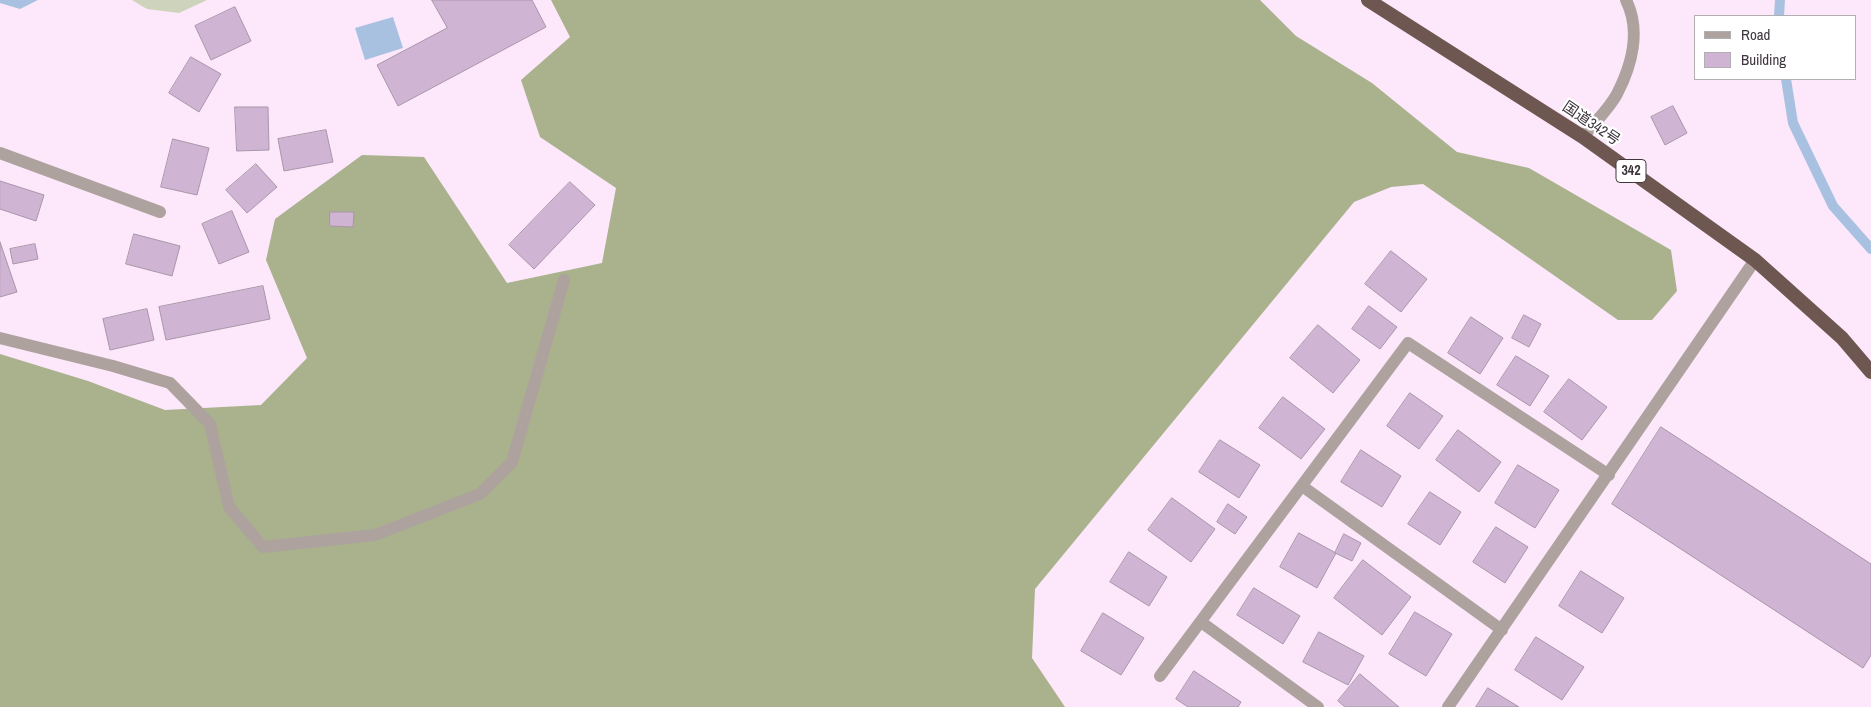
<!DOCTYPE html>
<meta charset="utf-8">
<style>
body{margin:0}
#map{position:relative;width:1871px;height:707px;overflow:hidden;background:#fde7fb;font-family:"Archivo Narrow",sans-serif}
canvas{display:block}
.legend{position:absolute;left:1694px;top:15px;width:162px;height:65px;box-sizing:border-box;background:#fff;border:1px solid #b2afb2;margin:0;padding:6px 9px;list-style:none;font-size:15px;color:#3f363e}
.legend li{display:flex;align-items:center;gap:10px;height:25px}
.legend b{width:25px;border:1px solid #b2afb2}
</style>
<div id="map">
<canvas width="1871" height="707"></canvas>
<ul class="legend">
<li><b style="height:6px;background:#aea29e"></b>Road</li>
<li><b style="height:14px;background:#d0b4d3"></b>Building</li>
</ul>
</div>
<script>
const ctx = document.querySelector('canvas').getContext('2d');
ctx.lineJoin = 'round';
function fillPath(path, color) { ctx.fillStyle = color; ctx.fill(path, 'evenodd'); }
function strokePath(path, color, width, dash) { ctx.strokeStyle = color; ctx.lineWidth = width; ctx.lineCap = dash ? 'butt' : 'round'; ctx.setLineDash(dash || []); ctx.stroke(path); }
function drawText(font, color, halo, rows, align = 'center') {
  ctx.font = font + ' "Archivo Narrow","Noto Sans JP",sans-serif'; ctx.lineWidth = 4.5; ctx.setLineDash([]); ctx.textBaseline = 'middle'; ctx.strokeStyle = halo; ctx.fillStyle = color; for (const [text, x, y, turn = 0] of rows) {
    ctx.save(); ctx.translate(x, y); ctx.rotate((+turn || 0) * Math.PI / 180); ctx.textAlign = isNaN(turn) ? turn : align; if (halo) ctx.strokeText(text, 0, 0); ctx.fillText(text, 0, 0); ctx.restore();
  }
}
fillPath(new Path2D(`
 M 132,0 L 207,0 L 179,13 L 147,9 Z`), '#ced4bb');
fillPath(new Path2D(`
 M 551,0 L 1260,0 L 1296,36 L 1372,83 L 1457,152 L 1529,168 L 1671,250 L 1677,291 L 1652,320 L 1618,320 L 1423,184 L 1391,187 L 1354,202 L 1035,589 L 1032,658 L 1065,707 L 0,707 L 0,354 L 88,381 L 165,410 L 261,405 L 307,358 L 266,260 L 275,219 L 362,155 L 424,157 L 507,283 L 602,263 L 616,188 L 540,137 L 521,80 L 570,37 Z`), '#a9b28d');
fillPath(new Path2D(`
 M 0,0 L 38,0 L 20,9 L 0,3 Z
 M 393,17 L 403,48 L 365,60 L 355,28 Z`), '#a9c1e1');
strokePath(new Path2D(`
 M 1779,16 L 1780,0
 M 1786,79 L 1793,123 L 1833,206 L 1871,249`), '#a9c1e1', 10);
const building = new Path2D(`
 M 432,0 L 532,0 L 546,27 L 398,106 L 377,65 L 447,28 Z
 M 235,7 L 251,41 L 211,60 L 195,26 Z
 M 191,57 L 221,74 L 199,112 L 169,93 Z
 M 1673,106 L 1687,133 L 1665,145 L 1651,117 Z
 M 235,107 L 268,107 L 269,150 L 237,151 Z
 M 326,130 L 333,162 L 284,171 L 278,139 Z
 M 173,139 L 209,148 L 197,195 L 161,187 Z
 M 256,164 L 277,187 L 247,213 L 226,190 Z
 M 0,181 L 44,195 L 36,221 L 0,209 Z
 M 570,182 L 595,205 L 534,269 L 509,245 Z
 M 232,211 L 249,252 L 219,264 L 202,224 Z
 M 330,212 L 354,212 L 353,227 L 330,226 Z
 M 134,234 L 180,246 L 172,276 L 126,264 Z
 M 0,242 L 17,292 L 0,297 Z
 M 35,244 L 38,259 L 13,264 L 10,249 Z
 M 1391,251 L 1427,279 L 1401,312 L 1365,284 Z
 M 263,286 L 270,319 L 166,340 L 159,307 Z
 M 1369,306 L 1397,327 L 1380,349 L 1352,329 Z
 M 147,309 L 154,340 L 110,350 L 103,319 Z
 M 1524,315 L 1541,324 L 1529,347 L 1512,338 Z
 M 1471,317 L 1503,338 L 1480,374 L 1448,353 Z
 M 1318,325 L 1360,360 L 1333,393 L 1290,358 Z
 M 1516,356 L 1549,376 L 1530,406 L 1497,385 Z
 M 1569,379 L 1607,407 L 1582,440 L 1544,412 Z
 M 1410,393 L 1443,416 L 1419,449 L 1387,426 Z
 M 1283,397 L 1325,429 L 1301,459 L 1259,428 Z
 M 1661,427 L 1871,564 L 1871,655 L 1863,668 L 1612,504 Z
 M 1458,430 L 1501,462 L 1479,492 L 1436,460 Z
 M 1220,440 L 1260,465 L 1239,498 L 1199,472 Z
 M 1361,450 L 1401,476 L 1382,507 L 1341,482 Z
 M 1518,465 L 1559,490 L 1535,528 L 1495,503 Z
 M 1430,492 L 1461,512 L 1440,545 L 1408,524 Z
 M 1172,498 L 1215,529 L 1191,562 L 1148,530 Z
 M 1228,504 L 1247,517 L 1235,534 L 1217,522 Z
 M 1496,527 L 1528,547 L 1505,583 L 1473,562 Z
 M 1299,533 L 1336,553 L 1317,588 L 1280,567 Z
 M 1344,534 L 1361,543 L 1352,561 L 1335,553 Z
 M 1129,552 L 1167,577 L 1149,606 L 1110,582 Z
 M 1363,560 L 1411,597 L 1382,635 L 1334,598 Z
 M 1581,571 L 1624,598 L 1602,633 L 1559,606 Z
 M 1254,588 L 1300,616 L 1283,644 L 1237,615 Z
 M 1415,612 L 1452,634 L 1426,676 L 1389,654 Z
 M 1103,613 L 1144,638 L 1121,675 L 1081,651 Z
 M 1319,632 L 1364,656 L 1348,685 L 1303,662 Z
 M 1536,637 L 1584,667 L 1562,700 L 1515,670 Z
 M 1194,671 L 1241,702 L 1238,707 L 1188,707 L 1176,699 Z
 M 1360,674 L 1399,707 L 1345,707 L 1338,701 Z
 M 1488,688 L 1519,707 L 1476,707 Z`);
fillPath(building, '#d0b4d3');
strokePath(building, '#a896aa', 1);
strokePath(new Path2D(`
 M 0,153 L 160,212
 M 0,338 L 113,366 L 170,383 L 210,424 L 229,507 L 263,547 L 375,535 L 480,494 L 512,462 L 564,280`), '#aea29e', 12);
strokePath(new Path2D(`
 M 1583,137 C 1594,123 1609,109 1617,94 C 1632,65 1641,30 1626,0
 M 1302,486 L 1502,630
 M 1201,622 L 1318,707
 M 1160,676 L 1408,343 L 1609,475
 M 1448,707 L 1755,260`), '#aea29e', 12);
strokePath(new Path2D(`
 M 1368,0 L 1583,137 L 1755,260 L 1842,338 L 1871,372`), '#6e5750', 14);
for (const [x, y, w] of [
 [1631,171,30]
]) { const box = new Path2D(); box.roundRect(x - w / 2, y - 11.5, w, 23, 4); ctx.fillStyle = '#fff'; ctx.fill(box); strokePath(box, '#3f363e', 1); }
drawText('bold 14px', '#3f363e', null, [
 ["342",1631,171]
]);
drawText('15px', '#3f363e', '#fff', [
 ["国道342号",1591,124,34]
]);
</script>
